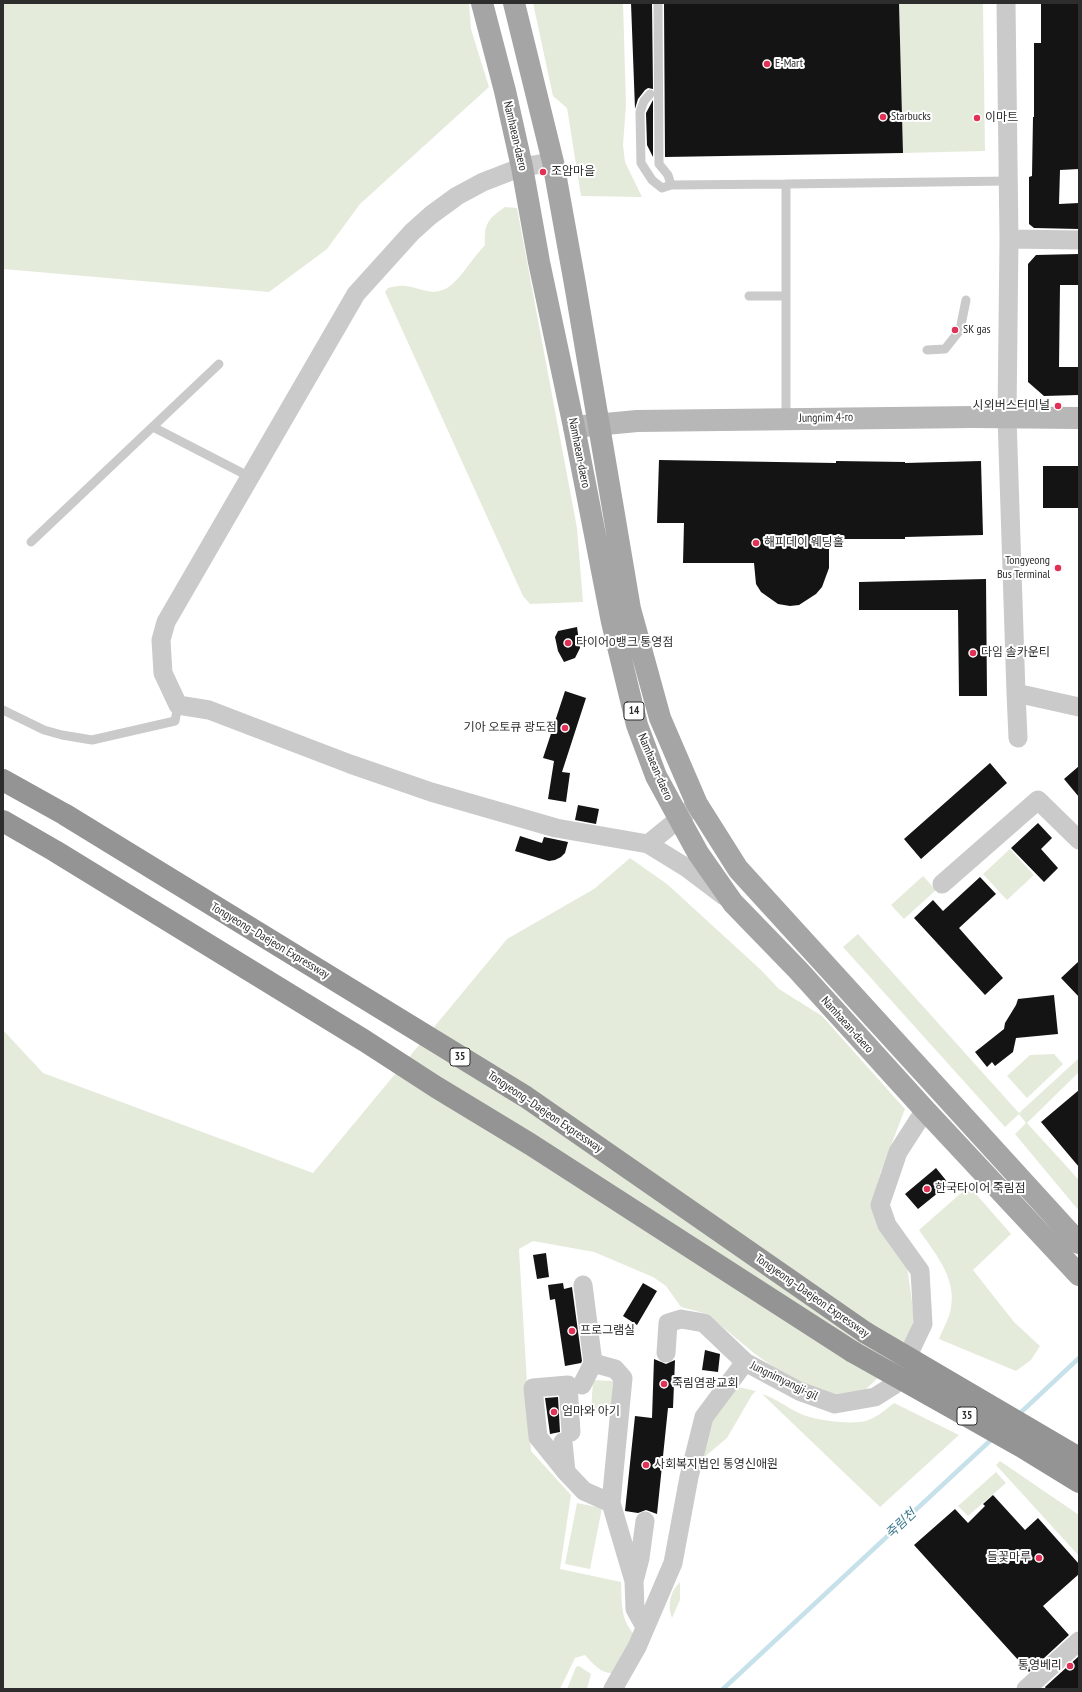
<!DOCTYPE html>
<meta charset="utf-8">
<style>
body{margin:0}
#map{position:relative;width:1082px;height:1692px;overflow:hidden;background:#fff;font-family:"PT Sans Narrow",sans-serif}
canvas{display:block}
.frame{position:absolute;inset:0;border:4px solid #2d2d2d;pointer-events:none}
</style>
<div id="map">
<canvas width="1082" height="1692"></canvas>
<div class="frame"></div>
</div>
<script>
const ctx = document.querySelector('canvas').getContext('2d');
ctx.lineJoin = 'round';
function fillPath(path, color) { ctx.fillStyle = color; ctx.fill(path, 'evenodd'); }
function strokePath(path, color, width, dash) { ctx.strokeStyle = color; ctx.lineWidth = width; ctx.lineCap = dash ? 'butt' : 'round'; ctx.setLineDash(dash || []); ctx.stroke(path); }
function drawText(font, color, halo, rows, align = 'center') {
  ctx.font = font + ' "PT Sans Narrow","Noto Sans KR",sans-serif'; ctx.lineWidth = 4; ctx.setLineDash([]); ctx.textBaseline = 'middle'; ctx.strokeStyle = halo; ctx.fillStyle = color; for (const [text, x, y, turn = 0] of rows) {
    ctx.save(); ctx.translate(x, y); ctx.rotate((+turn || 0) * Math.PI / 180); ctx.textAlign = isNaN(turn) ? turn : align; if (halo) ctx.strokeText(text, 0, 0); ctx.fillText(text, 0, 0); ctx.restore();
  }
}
fillPath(new Path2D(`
 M 3,3 L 469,3 L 471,29 L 489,87 L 360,204 L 327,249 L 269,292 L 3,269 Z
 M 533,3 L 623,3 L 626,105 L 623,145 L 625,162 L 642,197 L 581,196 L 567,108 L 553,96 Z
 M 899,3 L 983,3 L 985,151 L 903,153 Z
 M 505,207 L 517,208 L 577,528 L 583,602 L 530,604 L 523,596 L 385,292 L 388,288 C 404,283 411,287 427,291 C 448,296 460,276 471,262 C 475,256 480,251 485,245 C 484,225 487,219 505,207 Z
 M 1010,849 L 1034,875 L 1007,900 L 983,874 Z
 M 630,858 L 667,884 L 760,969 L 779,989 L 822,1016 L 905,1109 L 880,1174 L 873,1202 L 907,1266 L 914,1316 L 911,1335 L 892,1365 L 865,1390 L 832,1397 L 791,1379 L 755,1354 L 707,1314 L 681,1307 L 666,1286 L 653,1277 L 594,1252 L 533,1241 L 519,1249 L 531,1451 L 571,1495 L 560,1569 L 621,1582 C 622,1602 620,1620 635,1635 L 616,1673 C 602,1675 594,1665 585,1655 L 575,1658 L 560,1689 L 3,1689 L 3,1030 L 43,1073 L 313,1173 L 507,939 L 594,889 Z
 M 923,876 L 936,890 L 904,919 L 891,905 Z
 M 858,934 L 1019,1113 L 1079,1058 L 1079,1072 L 1027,1123 L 1079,1180 L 1079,1211 L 1015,1134 L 1026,1123 L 1019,1114 L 1005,1127 L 843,947 Z
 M 1054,1054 L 1063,1064 L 1027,1098 L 1007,1076 L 1030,1055 Z
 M 969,1186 L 1011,1234 L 973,1270 L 1014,1322 L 1040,1346 L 1031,1360 L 1016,1371 L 939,1339 C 942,1331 946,1324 949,1316 C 960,1282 937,1256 919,1230 Z
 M 593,1380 L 613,1381 L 611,1414 L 591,1412 Z
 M 738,1387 L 756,1391 L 752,1395 L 727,1438 L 702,1459 L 709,1423 Z
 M 762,1394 C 776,1398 787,1408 801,1414 C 815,1420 850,1425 865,1421 C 875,1419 885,1410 894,1403 L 959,1435 L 880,1507 Z
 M 1000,1461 L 1079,1515 L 1079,1556 L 996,1465 Z
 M 996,1472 L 1006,1483 L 968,1516 L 958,1506 Z
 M 577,1503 L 602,1508 L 590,1569 L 565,1564 Z
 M 680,1582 L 680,1600 L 672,1618 C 667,1605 670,1592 680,1582 Z
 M 579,1666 L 591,1674 L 587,1689 L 567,1689 L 576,1667 Z`), '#e5ebdb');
strokePath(new Path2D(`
 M 1017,1416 L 1079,1358
 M 723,1689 L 993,1438`), '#c7e1ea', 4.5);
fillPath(new Path2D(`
 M 631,3 L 652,3 L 653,89 L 648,88 L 645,90 L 638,99 L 635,109 Z
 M 664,3 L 899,3 L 903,153 L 665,157 Z
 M 1041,3 L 1079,3 L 1079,169 L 1060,170 L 1059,204 L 1079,203 L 1079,229 L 1034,228 L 1029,224 L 1029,177 L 1032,176 L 1033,117 L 1034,117 L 1034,43 L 1041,43 Z
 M 653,100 L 653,157 L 647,145 L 646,113 Z
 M 1079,254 L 1079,285 L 1060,285 L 1059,367 L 1079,367 L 1079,395 L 1044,396 L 1028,382 L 1028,264 L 1036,255 Z
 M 659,460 L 836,463 L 836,461 L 905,462 L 905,463 L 981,461 L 983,535 L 905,537 L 905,539 L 829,539 L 829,568 L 822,587 L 816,594 L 799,605 L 790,606 L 778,604 L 761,592 L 756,584 L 754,563 L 683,563 L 684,523 L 657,523 Z
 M 1043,466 L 1079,466 L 1079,508 L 1043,508 Z
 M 986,579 L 987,696 L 959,696 L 958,610 L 859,610 L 859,582 Z
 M 577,627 L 580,648 L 575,658 L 564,662 L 558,651 L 555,637 L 558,631 Z
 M 565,691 L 586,698 L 562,772 L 570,773 L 566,802 L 548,799 L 554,761 L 543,758 Z
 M 990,763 L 1007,783 L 921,859 L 904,839 Z
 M 1079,766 L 1079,797 L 1064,779 Z
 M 578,805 L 599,809 L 596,824 L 575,820 Z
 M 1038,823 L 1052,838 L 1041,849 L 1058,868 L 1044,882 L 1011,848 Z
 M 520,836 L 542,843 L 544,837 L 568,842 L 565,853 L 561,857 L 555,860 L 549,861 L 515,851 Z
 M 980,877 L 996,894 L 959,928 L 1003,978 L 985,995 L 914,918 L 933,900 L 943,911 Z
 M 1079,961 L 1079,997 L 1061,978 Z
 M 1054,995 L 1058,1034 L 1016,1038 L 1013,1052 L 995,1066 L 992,1062 L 987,1067 L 975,1052 L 1004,1029 L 1005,1023 L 1016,1005 L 1018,999 Z
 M 1079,1090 L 1079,1167 L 1041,1122 Z
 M 936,1168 L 949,1184 L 918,1209 L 905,1194 Z
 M 546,1253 L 549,1277 L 537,1279 L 533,1255 Z
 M 563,1283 L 564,1289 L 572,1287 L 582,1361 L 581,1363 L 565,1366 L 555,1299 L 550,1300 L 548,1285 Z
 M 643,1283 L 657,1291 L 637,1325 L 623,1316 Z
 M 705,1350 L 720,1354 L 718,1372 L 702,1370 Z
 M 654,1359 L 666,1364 L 675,1360 L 673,1408 L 668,1408 L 657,1514 L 646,1510 L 638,1513 L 625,1511 L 635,1416 L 652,1418 Z
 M 558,1397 L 560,1432 L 550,1434 L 545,1398 Z
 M 993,1495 L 1025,1530 L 1038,1518 L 1079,1564 L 1079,1574 L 1043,1606 L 1069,1635 L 1029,1672 L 914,1545 L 955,1509 L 968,1523 L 985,1506 L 983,1504 Z
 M 1079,1656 L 1079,1689 L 1046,1689 L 1045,1687 Z`), '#141414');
strokePath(new Path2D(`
 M 658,3 L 659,164 L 668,175 L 671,185
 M 650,94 L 644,101 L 640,112 L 641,163 L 652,180 L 662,188 L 671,185 L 786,184
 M 749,296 L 786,296
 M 927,350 L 945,349 L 960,330 L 966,300
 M 786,419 L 786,184 L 1008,181
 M 153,427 L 250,477
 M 31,542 L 219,364
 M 3,710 L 44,730 L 62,735 L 92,740 L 175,721 L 178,705`), '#cacaca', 9);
strokePath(new Path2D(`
 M 1006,3 L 1009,239 L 1007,417 L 1016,693 L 1079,707
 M 553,162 L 522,167 L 483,182 L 457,196 L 431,215 L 412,232 L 356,294 L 166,622 L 161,640 L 163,673 L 178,705 L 209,710 L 350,764 L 431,792 L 556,828 L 648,844 L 687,868 L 724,896
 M 1009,239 L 1079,240
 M 1016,693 L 1018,738
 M 648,844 L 697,804
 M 942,884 L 1038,800 L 1079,840
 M 583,1285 L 593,1363 L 615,1369 L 623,1378 L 611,1503 L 634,1581
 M 666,1353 L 668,1323 L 681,1319 L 704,1323 L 745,1362
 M 582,1385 L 593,1363
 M 563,1442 L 566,1472 L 584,1491 L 611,1503
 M 566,1472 L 538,1437 L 533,1388 L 568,1385 L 571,1432
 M 645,1521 L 640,1558 L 634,1581 L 635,1609 L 645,1627
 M 613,1689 L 637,1647 L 673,1563 L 689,1477 L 704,1417 L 745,1362 L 799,1391 L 835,1404 L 875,1397 L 894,1385 L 923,1324 L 920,1271 L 887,1225 L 880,1205 L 898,1152 L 925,1110
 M 1026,1689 L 1079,1641`), '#cacaca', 19);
strokePath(new Path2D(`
 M 574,427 L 637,421 L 974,417 L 1079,418`), '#b7b7b7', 22);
strokePath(new Path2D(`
 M 482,3 L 505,91 L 522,167 L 539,262 L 574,427 L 612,622 L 637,725 L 656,776 L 698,853 L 733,903 L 798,970 L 925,1110 L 1079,1275
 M 514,3 L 553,162 L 575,284 L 630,609 L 660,718 L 697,804 L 738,869 L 1079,1243`), '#a5a5a5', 22);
strokePath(new Path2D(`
 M 3,780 L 64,814 L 526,1097 L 866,1333
 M 3,821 L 55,851 L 365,1041 L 436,1087 L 530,1144 L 853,1352`), '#949494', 22);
strokePath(new Path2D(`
 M 866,1333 L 1079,1458
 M 853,1352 L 1022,1447 L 1079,1482`), '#949494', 22);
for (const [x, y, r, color] of [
 [767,64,4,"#e23156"],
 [883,117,4,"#e23156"],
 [977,118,4,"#e23156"],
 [543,172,4,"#e23156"],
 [955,330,4,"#e23156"],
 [1058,406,4,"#e23156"],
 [756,543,4,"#e23156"],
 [1058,568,4,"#e23156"],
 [568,643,4,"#e23156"],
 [973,653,4,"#e23156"],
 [565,728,4,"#e23156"],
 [927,1189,4,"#e23156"],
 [572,1331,4,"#e23156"],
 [664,1384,4,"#e23156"],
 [554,1412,4,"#e23156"],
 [646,1465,4,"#e23156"],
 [1039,1558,4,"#e23156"],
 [1070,1666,4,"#e23156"]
]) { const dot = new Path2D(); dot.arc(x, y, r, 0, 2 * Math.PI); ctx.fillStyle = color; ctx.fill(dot); strokePath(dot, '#fff', 1.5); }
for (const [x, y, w] of [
 [634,711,20],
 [460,1057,20],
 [967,1416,20]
]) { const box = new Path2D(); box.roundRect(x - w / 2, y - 9, w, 18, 3); ctx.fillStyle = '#fff'; ctx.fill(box); strokePath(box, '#2d2d2d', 1); }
drawText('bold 11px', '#2d2d2d', null, [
 ["14",634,711],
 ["35",460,1057],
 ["35",967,1416]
]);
drawText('12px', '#2d2d2d', '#fff', [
 ["E-Mart",775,64],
 ["Starbucks",891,117],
 ["이마트",985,118],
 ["조암마을",551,172],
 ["SK gas",963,330],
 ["시외버스터미널",1050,406,"right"],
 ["해피데이 웨딩홀",764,543],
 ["Tongyeong",1050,561,"right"],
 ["Bus Terminal",1050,575,"right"],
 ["타이어O뱅크 통영점",576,643],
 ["다임 솔카운티",981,653],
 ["기아 오토큐 광도점",557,728,"right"],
 ["한국타이어 죽림점",935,1189],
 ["프로그램실",580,1331],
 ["죽림염광교회",672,1384],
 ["엄마와 아기",562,1412],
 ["사회복지법인 통영신애원",654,1465],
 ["들꽃마루",1031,1558,"right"],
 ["통영베리",1062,1666,"right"]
], 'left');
drawText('12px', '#2d2d2d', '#fff', [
 ["Namhaean-daero",515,136,77],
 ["Jungnim 4-ro",826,418,-1],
 ["Namhaean-daero",579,453,79],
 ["Namhaean-daero",655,767,67],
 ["Tongyeong–Daejeon Expressway",270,941,31],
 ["Namhaean-daero",847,1025,48],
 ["Tongyeong–Daejeon Expressway",545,1112,34],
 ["Tongyeong–Daejeon Expressway",812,1296,35],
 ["Jungnimyangji-gil",784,1381,26]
]);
drawText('italic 13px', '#3d798d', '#fff', [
 ["죽림천",901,1524,-43]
]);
</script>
